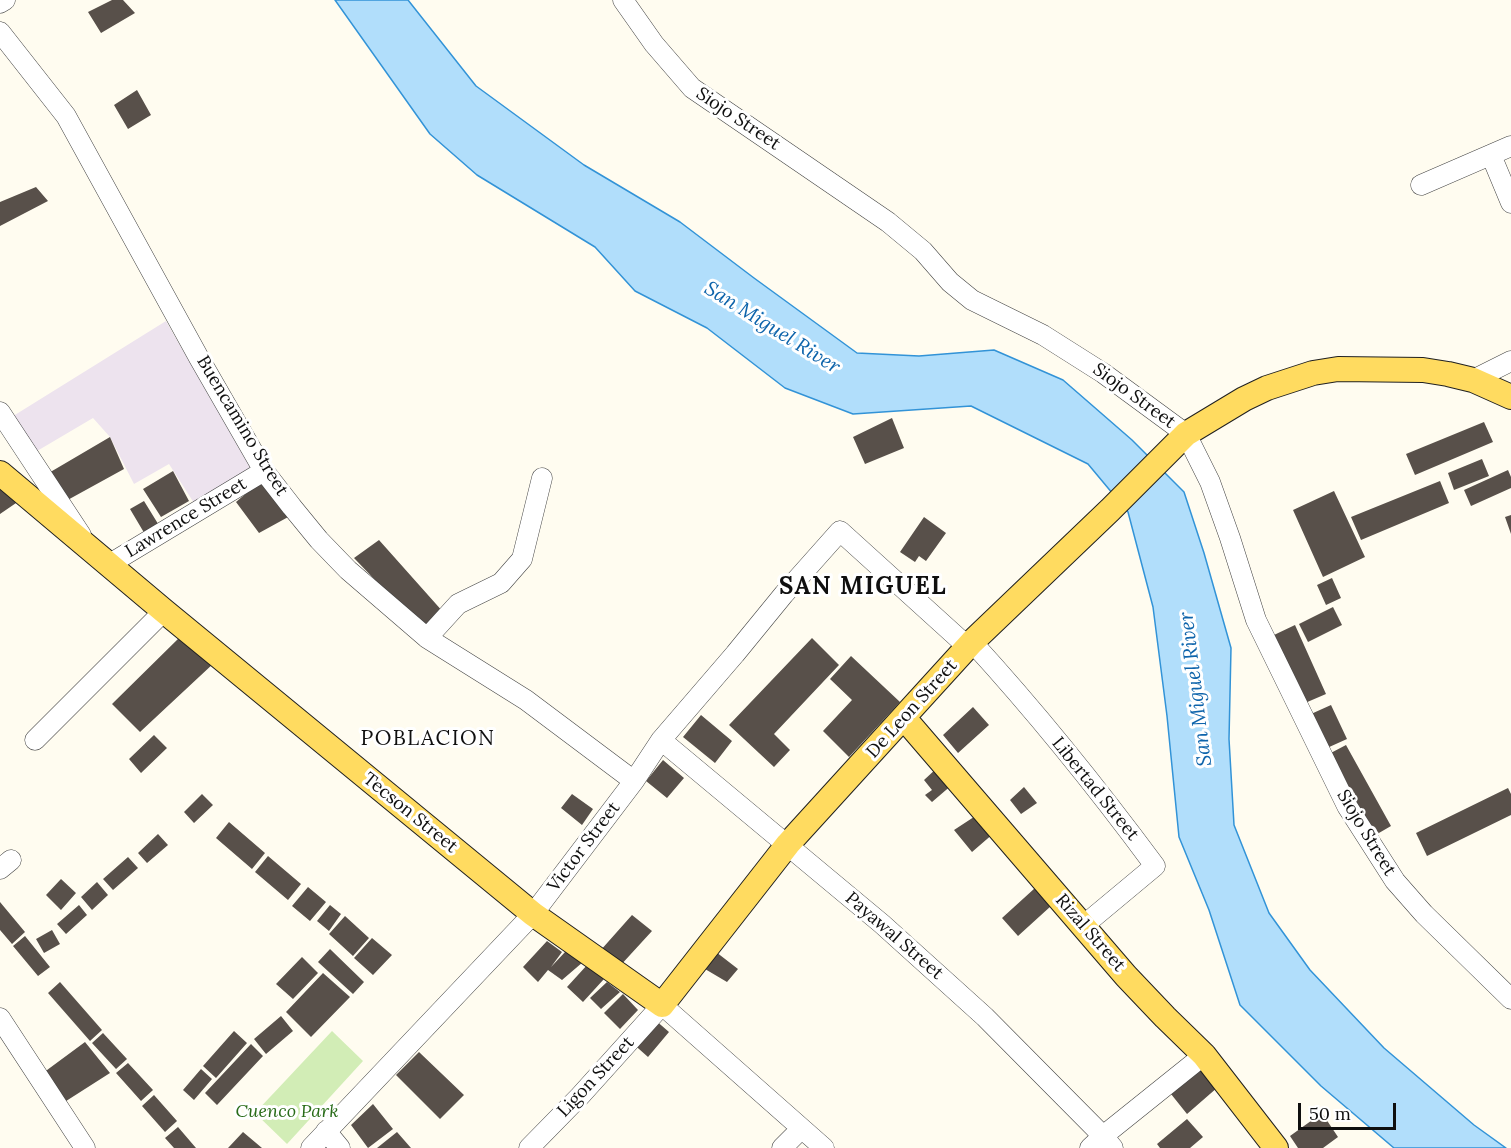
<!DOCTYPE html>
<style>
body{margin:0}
#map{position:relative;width:1511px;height:1148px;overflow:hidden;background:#fffcf0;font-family:Lora,serif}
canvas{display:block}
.scale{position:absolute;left:1298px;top:1103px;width:98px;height:27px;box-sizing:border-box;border:3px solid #0f0f0f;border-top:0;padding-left:8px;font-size:18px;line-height:21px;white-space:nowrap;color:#0f0f0f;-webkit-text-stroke:4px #fff;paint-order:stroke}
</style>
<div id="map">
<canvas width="1511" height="1148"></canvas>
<div class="scale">50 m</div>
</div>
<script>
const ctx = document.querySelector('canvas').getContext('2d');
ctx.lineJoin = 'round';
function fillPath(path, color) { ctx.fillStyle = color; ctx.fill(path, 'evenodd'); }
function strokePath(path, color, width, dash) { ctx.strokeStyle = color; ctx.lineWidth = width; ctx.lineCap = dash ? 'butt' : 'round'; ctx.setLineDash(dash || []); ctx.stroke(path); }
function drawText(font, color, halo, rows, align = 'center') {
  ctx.font = font + ' Lora,serif'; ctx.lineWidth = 6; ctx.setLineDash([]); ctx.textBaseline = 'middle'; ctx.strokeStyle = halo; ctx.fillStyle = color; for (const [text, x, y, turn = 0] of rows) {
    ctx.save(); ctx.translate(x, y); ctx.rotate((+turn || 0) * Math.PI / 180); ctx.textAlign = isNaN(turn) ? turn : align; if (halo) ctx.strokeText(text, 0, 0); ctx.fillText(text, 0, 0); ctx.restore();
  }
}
fillPath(new Path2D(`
 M 166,321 L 251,469 L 194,503 L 169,464 L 134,484 L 110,437 L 93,418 L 32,454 L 10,418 Z`), '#ede3ee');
fillPath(new Path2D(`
 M 332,1031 L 363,1061 L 287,1144 L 255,1113 Z`), '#d2edb6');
const water = new Path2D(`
 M 335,0 L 408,0 L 476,86 L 584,165 L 680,222 L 754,278 L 857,353 L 919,356 L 994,350 L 1063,380 L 1132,440 L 1184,492 L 1204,553 L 1231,648 L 1229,739 L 1234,825 L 1269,913 L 1310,970 L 1384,1048 L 1474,1125 L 1506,1148 L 1394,1148 L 1321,1086 L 1240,1005 L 1209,910 L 1179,837 L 1167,716 L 1153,607 L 1128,512 L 1088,464 L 971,406 L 853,414 L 785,388 L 707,328 L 635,291 L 595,247 L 477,175 L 430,134 Z`);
fillPath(water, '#b1defb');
strokePath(water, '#3293d7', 1.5);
fillPath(new Path2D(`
 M 112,0 L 123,0 L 135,13 L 101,33 L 88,12 Z
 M 137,90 L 151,115 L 128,129 L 114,105 Z
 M 36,187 L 48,201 L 0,226 L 0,202 Z
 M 892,418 L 904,448 L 865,464 L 853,437 Z
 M 1484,422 L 1493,442 L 1415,475 L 1406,454 Z
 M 110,437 L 124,469 L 64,502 L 47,474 Z
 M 1482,459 L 1489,476 L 1454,490 L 1448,473 Z
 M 1508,470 L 1511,477 L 1511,488 L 1471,506 L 1464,490 Z
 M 173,471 L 189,501 L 161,517 L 143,489 Z
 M 263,479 L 290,516 L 259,533 L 236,502 Z
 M 1440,481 L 1449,503 L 1361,540 L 1351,517 Z
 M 0,484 L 19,501 L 0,514 Z
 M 1334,491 L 1365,557 L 1323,577 L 1293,510 Z
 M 144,501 L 160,527 L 146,536 L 130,509 Z
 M 1511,515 L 1511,534 L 1505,517 Z
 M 924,517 L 946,533 L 926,561 L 919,556 L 915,562 L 900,552 Z
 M 379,540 L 444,613 L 426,633 L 354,558 Z
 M 1332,578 L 1341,598 L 1326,605 L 1317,585 Z
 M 1333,607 L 1342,625 L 1308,642 L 1299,624 Z
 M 1295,625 L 1326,694 L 1305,703 L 1274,635 Z
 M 180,637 L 214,663 L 140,732 L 112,704 Z
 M 812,638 L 839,665 L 774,734 L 790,750 L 774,767 L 729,725 Z
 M 851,656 L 900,702 L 849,757 L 823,731 L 852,700 L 830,679 Z
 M 1331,705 L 1347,739 L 1327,748 L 1311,714 Z
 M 973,707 L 989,725 L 958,753 L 943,735 Z
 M 701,715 L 732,741 L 715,763 L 683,737 Z
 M 154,735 L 167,748 L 141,773 L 129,759 Z
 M 1346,745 L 1391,826 L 1372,837 L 1327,755 Z
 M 663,760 L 684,778 L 667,798 L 646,781 Z
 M 937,768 L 953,784 L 932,802 L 925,795 L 932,790 L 924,780 Z
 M 1024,787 L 1037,803 L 1021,814 L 1010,800 Z
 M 1508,788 L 1511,794 L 1511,815 L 1427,856 L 1416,833 Z
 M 202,794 L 213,805 L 194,823 L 184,812 Z
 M 572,794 L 593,809 L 582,825 L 561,808 Z
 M 980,813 L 994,833 L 972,852 L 954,830 Z
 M 229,822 L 265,853 L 252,869 L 216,838 Z
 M 158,834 L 168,845 L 147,863 L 138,853 Z
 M 268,856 L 301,884 L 288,900 L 255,872 Z
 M 128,857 L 138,868 L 113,890 L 103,879 Z
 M 61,879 L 76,893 L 61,910 L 46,895 Z
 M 97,882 L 108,895 L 92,910 L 81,897 Z
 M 308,887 L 326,902 L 310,921 L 292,906 Z
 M 1035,888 L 1051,906 L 1018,936 L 1002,918 Z
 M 0,902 L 25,932 L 12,944 L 0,930 Z
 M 79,905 L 87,915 L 66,934 L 57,924 Z
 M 330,905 L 341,914 L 329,931 L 317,921 Z
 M 632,915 L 652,931 L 619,967 L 600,951 Z
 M 345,916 L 369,938 L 353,956 L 329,934 Z
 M 52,930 L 60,944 L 44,953 L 36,939 Z
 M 25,936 L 50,967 L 38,976 L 13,946 Z
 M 372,938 L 392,955 L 373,975 L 354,958 Z
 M 547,941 L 562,952 L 551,967 L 566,951 L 583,962 L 562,980 L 548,970 L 538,982 L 523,967 Z
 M 330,949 L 364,982 L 353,994 L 318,962 Z
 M 716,952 L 738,969 L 727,982 L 705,969 Z
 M 302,957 L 318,973 L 293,999 L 276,984 Z
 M 588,964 L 604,979 L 583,1002 L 567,987 Z
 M 323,973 L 350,997 L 311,1037 L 286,1012 Z
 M 60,982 L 102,1030 L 90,1041 L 48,993 Z
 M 607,982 L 620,992 L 601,1009 L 590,998 Z
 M 623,994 L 638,1010 L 620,1029 L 604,1013 Z
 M 281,1016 L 293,1031 L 266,1054 L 254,1039 Z
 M 654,1019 L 669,1032 L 648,1057 L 630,1041 Z
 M 234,1031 L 247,1043 L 216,1078 L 203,1066 Z
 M 103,1033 L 127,1059 L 116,1069 L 92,1043 Z
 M 85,1042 L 110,1073 L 63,1103 L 43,1073 Z
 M 251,1044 L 263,1056 L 217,1105 L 205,1093 Z
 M 419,1052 L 464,1095 L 440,1119 L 396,1075 Z
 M 128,1063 L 153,1090 L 141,1101 L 116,1073 Z
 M 1202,1068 L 1218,1087 L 1187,1114 L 1171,1094 Z
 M 201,1069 L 212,1079 L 194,1100 L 183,1090 Z
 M 154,1095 L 177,1121 L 165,1132 L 142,1106 Z
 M 373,1104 L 393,1129 L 368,1148 L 351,1125 Z
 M 1322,1113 L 1338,1137 L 1323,1148 L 1298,1148 L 1290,1136 Z
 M 1187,1119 L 1203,1137 L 1190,1148 L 1160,1148 L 1157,1144 Z
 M 178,1127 L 196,1148 L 174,1148 L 165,1138 Z
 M 243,1132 L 262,1148 L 228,1148 Z
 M 397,1132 L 411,1148 L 377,1148 Z`), '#58504a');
const minor = new Path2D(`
 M 623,0 L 654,44 L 692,88 L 888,222 L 923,251 L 950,282 L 972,300 L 1043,335 L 1103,373 L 1186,434 L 1210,482 L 1230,538 L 1256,620 L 1347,806 L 1395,881 L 1424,914 L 1511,999
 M 0,3 L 5,0
 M 0,32 L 66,116 L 199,358 L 264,471 L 292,507 L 319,540 L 348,570 L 427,638 L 526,700 L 634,781
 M 1491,155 L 1511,203
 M 1421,185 L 1511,146
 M 1473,380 L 1511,361
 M 0,412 L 81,535
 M 108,565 L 264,471
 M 427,638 L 458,604 L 501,583 L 522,559 L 542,478
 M 972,642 C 1037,713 1098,789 1155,866 L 1083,926
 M 35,740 L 164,611
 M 661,740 L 882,924 L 985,1017 L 1103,1136 L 1113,1148
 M 0,869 L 11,860
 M 0,1018 L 85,1148
 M 326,1131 L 340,1148
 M 311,1148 L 533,914 L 634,781 L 661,740 L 735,654 L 784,594 L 840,531 L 968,647
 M 529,1148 L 580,1096 L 662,1005 L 824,1148
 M 782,1148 L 801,1129
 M 1090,1148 L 1103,1136 L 1204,1055`);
const major = new Path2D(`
 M 0,473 L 164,611 L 533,914 L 662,1005 L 788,844 L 972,642 L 1110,510 L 1186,434 L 1244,399 L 1267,388 L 1313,373 L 1338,369 L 1423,370 L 1448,374 L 1473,380 L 1511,397
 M 904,718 L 1126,976 L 1165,1017 L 1204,1055 L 1276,1148`);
strokePath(minor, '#424242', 21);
strokePath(major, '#202020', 26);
strokePath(minor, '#fff', 20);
strokePath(major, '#ffdb60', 24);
drawText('18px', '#0f0f0f', '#fff', [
 ["Siojo Street",738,119,34],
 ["Siojo Street",1134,396,36],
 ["Buencamino Street",242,426,59],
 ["Lawrence Street",186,518,-31],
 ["De Leon Street",912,709,-48],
 ["Libertad Street",1095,789,51],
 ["Tecson Street",410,813,39],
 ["Siojo Street",1366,833,59],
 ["Victor Street",584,847,-53],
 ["Rizal Street",1090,933,49],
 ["Payawal Street",894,936,41],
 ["Ligon Street",596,1077,-47]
]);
drawText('italic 18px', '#296c19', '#fff', [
 ["Cuenco Park",287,1112]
]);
drawText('italic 20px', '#0e64ab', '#fff', [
 ["San Miguel River",772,328,32],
 ["San Miguel River",1196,689,-97]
]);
ctx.letterSpacing = '1.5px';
drawText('21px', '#0f0f0f', '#fff', [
 ["POBLACION",428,739]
]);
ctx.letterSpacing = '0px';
ctx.letterSpacing = '1.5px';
drawText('bold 24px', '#0f0f0f', '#fff', [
 ["SAN MIGUEL",863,587]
]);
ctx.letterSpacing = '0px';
</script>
